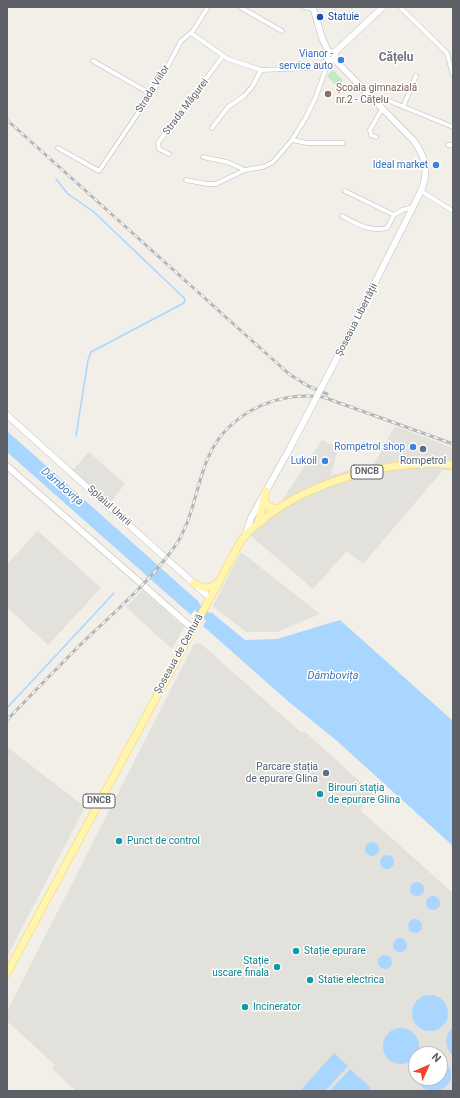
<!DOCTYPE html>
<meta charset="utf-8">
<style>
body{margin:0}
#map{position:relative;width:460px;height:1098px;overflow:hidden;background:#f1efe7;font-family:Roboto,sans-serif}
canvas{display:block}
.frame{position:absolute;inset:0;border:8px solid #5e6268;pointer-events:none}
.north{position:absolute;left:408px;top:1046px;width:40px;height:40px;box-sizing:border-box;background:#fff;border:1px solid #bfc0c3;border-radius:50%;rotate:45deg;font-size:11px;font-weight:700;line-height:16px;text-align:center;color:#5e6268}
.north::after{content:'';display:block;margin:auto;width:14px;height:18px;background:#f5422a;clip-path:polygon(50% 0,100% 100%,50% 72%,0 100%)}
</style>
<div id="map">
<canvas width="460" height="1098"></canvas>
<div class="frame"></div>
<div class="north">N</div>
</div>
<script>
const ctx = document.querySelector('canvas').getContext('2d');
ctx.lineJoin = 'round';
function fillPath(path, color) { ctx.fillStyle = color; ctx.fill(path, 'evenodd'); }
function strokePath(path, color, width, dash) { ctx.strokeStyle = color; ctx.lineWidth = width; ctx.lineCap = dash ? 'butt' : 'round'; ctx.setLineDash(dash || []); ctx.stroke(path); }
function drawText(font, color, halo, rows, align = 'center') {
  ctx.font = font + ' Roboto,sans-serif'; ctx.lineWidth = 3; ctx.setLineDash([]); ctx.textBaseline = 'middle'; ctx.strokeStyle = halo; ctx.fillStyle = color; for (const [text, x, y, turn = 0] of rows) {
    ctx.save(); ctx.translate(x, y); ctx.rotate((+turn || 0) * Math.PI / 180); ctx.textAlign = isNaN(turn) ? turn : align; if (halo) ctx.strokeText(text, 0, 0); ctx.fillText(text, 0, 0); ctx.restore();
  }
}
fillPath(new Path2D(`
 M 395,426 L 453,448 L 453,471 L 443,470 L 363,564 L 347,551 L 313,589 L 252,537 L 253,534 L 269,519 L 285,507 L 283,499 L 322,440 L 338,448 L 331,475 L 374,464 Z
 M 89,452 L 125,484 L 110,503 L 73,470 Z
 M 38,531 L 101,588 L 48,645 L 7,607 L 7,564 Z
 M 241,552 L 320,614 L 277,632 L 246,632 L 213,606 Z
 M 142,590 L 184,627 L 172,649 L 126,607 Z
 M 200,643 L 302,733 L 304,731 L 374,794 L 360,810 L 453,893 L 453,1091 L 76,1091 L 52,1069 L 55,1065 L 7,1021 L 7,1011 L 194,644 ZM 416,1054 L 440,1054 L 440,1078 L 416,1078 Z
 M 7,747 L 85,807 L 7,957 Z`), '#e2e1db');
fillPath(new Path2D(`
 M 333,70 L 343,80 L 337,87 L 327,76 Z`), '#c3eac4');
fillPath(new Path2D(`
 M 7,431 L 199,602 L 191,615 L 7,452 Z
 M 211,612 L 245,640 L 277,639 L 340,620 L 453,721 L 453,846 L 337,741 L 289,702 L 203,626 Z
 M365 849a7 7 0 1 1 14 0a7 7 0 1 1-14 0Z
 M380 862a7 7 0 1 1 14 0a7 7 0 1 1-14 0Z
 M410 889a7 7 0 1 1 14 0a7 7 0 1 1-14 0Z
 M426 903a7 7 0 1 1 14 0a7 7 0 1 1-14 0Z
 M408 926a7 7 0 1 1 14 0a7 7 0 1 1-14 0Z
 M393 945a7 7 0 1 1 14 0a7 7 0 1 1-14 0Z
 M378 962a7 7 0 1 1 14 0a7 7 0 1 1-14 0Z
 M412 1013a18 18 0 1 1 36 0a18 18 0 1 1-36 0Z
 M 453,1027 L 453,1056 C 444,1047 444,1036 453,1027 Z
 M383 1046a18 18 0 1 1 36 0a18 18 0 1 1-36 0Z
 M 334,1053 L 348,1066 L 325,1091 L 300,1091 Z
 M 440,1058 C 446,1061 450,1066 451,1072 C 454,1097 412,1098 416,1069 L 416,1078 L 440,1078 Z
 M 350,1069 L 371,1088 L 368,1091 L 330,1091 Z`), '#a9d6ff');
strokePath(new Path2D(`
 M 56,179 L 68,194 L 94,212 L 185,299 L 184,303 L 91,352 L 88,360 L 76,436
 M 7,708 L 114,593`), '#a9d6ff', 1.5);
strokePath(new Path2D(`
 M 189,600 L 216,624`), '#a9d6ff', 8);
const minor = new Path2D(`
 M 240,7 L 282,31
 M 303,7 L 314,9
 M 400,7 L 447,53 L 453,75
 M 191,33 L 228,59 L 261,70 L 310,68 L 320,65 L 328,59
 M 93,61 L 151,94
 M 372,99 L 382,98 L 453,127
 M 403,107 L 416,76
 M 212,128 L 228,107 L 244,96 L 252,87 L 261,70
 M 376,137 L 371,135 L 370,130 L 382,109
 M 292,140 L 307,143 L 343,143
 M 448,145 L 453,145
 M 58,148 L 99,171 L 161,79 L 181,41 L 193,31 L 208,7
 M 169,154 L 159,149 L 158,143 L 223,56
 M 203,157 L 227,162 L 245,170
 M 186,180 L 207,184 L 216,184 L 245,170 L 263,167 L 273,162 L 292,140 L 305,119 L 315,99 L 329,60
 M 345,191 L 394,215
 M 421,191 L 453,211
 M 342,216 C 358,224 369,232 387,228 L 394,215 L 402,210 L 414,207`);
const secondary = new Path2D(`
 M 313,7 L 322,38 L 329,53
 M327 56a4 4 0 1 1 8 0a4 4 0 1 1-8 0Z
 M 334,53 L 383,7
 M 334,59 L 414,141 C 426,158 429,172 421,191 L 338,356
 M 7,415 L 210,598
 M 7,466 L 193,629
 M 245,536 L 251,518 L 290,448`);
const primary = new Path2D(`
 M 266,491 C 263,501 265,509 278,508
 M 258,524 L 264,499
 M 194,583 C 204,589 209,590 218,582
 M 7,973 L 242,539 C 290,486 383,458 453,465`);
strokePath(minor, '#b9bcc1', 5);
strokePath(secondary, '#babdc3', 7);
strokePath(primary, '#fbd357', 8);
strokePath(minor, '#fff', 4);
strokePath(secondary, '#fff', 6);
strokePath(primary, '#fff5ae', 7);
const rail = new Path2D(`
 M 7,120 L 289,374 L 308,386 L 327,394
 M 7,720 C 32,694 57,668 83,642 C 114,613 148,583 173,549 C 201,511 194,460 229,427 C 255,402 289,393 323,397 L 453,444`);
strokePath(rail, '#b6b6b8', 3);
strokePath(rail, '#fff', 1.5, [4.5]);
const secondaryBridge = new Path2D(`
 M 290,448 L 338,356`);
strokePath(secondaryBridge, '#babdc3', 7, []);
strokePath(secondaryBridge, '#fff', 6);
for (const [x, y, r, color] of [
 [320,17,4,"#1a4fb4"],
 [341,60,4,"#3f7fe0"],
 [328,94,4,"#8d6e63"],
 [436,165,4,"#3f7fe0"],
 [413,447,4,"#3f7fe0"],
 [423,449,4,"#5c6f8a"],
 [325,461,4,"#3f7fe0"],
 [326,773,4,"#5c6f8a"],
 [320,794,4,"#0f9aa8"],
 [119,841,4,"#0f9aa8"],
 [296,951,4,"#0f9aa8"],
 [277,967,4,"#0f9aa8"],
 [310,980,4,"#0f9aa8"],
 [245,1007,4,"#0f9aa8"]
]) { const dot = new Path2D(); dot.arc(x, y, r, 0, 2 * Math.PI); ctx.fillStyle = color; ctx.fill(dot); strokePath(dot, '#fff', 1.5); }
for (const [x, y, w] of [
 [367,472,32],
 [99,801,32]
]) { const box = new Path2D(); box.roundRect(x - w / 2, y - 7, w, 14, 3); ctx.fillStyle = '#fff'; ctx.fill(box); strokePath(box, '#5e6268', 1); }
drawText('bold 9px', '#5e6268', null, [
 ["DNCB",367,472],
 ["DNCB",99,801]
]);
drawText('10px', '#164399', '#fff', [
 ["Statuie",328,17]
], 'left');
drawText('10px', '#366cbe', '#fff', [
 ["Vianor -",333,54],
 ["service auto",333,66],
 ["Ideal market",428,165],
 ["Rompetrol shop",405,447],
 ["Lukoil",317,461]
], 'right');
drawText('10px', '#785e54', '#fff', [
 ["Școala gimnazială",336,88],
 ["nr.2 - Cățelu",336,100]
], 'left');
drawText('10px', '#5e6268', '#fff', [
 ["Strada Viilor",153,89,-58],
 ["Strada Măgurei",186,107,-53],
 ["Șoseaua Libertății",357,320,-63],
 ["Splaiul Unirii",109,506,42],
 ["Șoseaua de Centură",179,654,-61]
]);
drawText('10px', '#4e5e75', '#fff', [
 ["Rompetrol",423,461],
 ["Parcare stația",318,767,"right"],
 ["de epurare Glina",318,779,"right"]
]);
drawText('10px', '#0d838f', '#fff', [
 ["Birouri stația",328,788],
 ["de epurare Glina",328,800],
 ["Punct de control",127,841],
 ["Stație epurare",304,951],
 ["Stație",269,961,"right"],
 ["uscare finala",269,973,"right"],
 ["Statie electrica",318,980],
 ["Incinerator",253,1007]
], 'left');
drawText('italic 11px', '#3d75b9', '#fff', [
 ["Dâmbovița",62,487,41],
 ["Dâmbovița",333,676]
]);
drawText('bold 12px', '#6f747a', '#fff', [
 ["Cățelu",396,58]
]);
</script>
